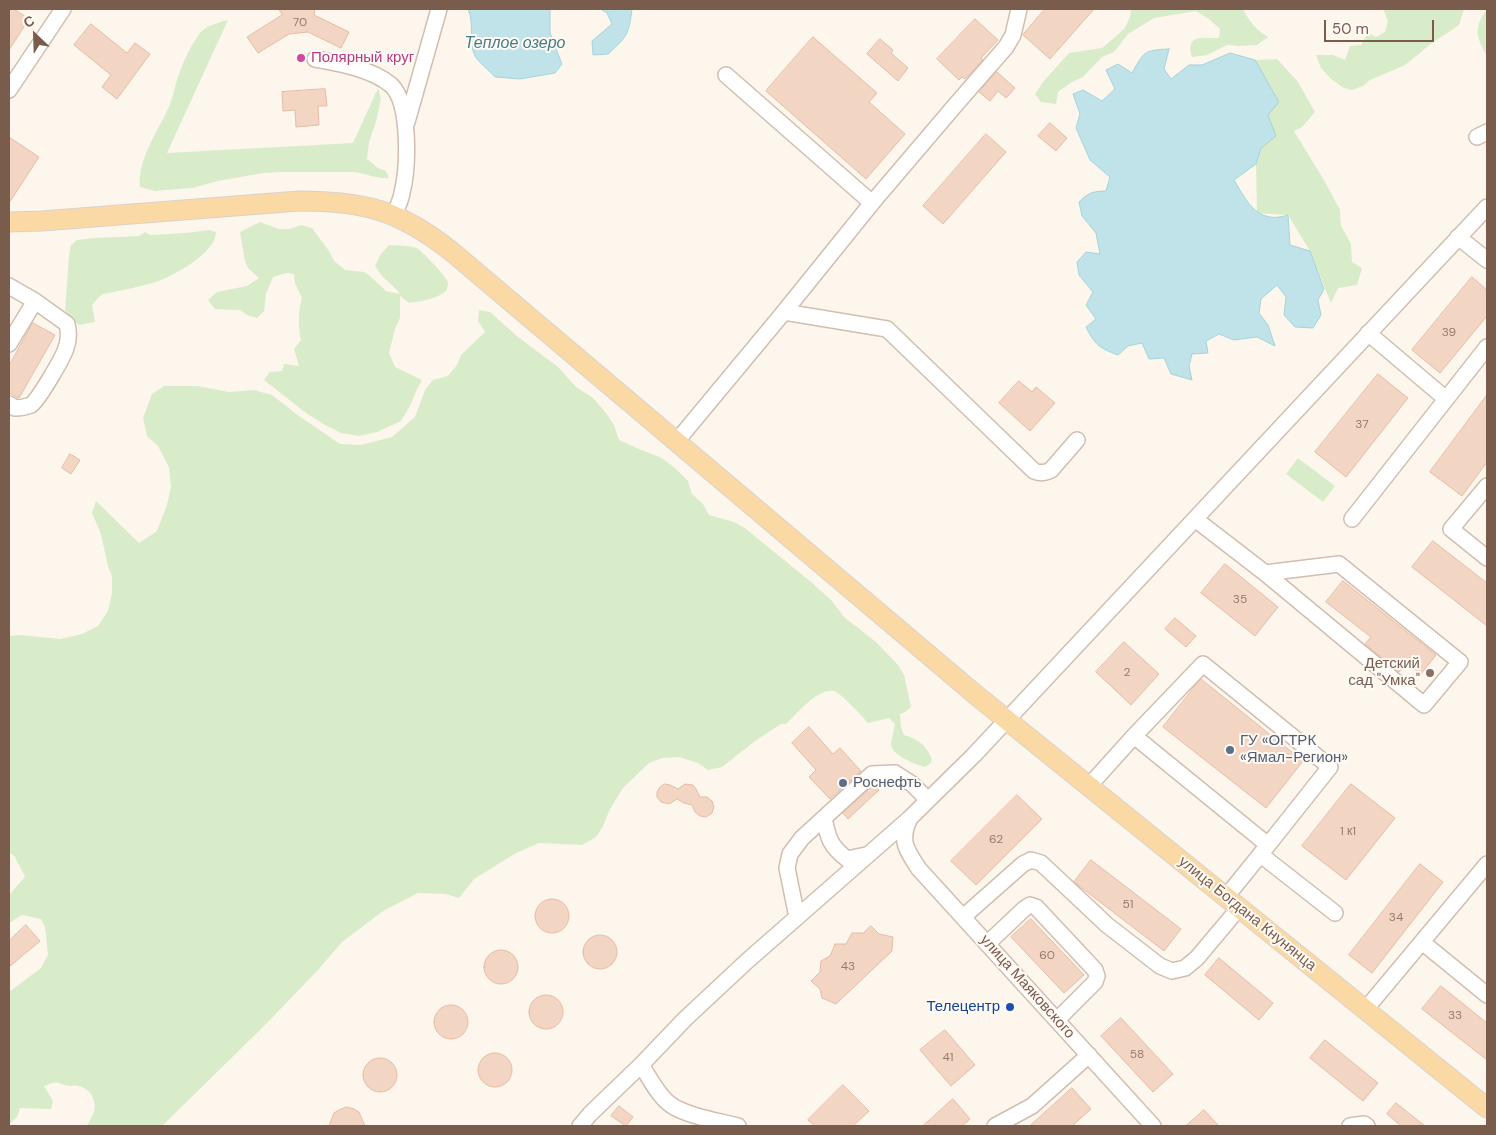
<!DOCTYPE html>
<meta charset="utf-8">
<style>
body{margin:0}
#map{position:relative;width:1496px;height:1135px;overflow:hidden;background:#fdf6ec;font-family:"DM Sans",sans-serif}
canvas{display:block}
.frame{position:absolute;inset:0;border:10px solid #7a5c4d;pointer-events:none}
.north{position:absolute;left:10px;top:10px;width:50px;height:50px;-webkit-text-stroke:4px #fffaf3;paint-order:stroke;rotate:336deg;font-size:14px;font-weight:700;line-height:20px;text-align:center;color:#7a5c4d}
.north::after{content:'';display:block;margin:auto;width:18px;height:22px;background:#7a5c4d;clip-path:polygon(50% 0,100% 100%,50% 72%,0 100%)}
.scale{position:absolute;left:1324px;top:20px;width:110px;height:22px;box-sizing:border-box;border:2px solid #7a5c4d;border-top:0;padding-left:6px;font-size:15px;line-height:18px;white-space:nowrap;color:#7a5c4d;-webkit-text-stroke:4px #fffaf3;paint-order:stroke}
</style>
<div id="map">
<canvas width="1496" height="1135"></canvas>
<div class="frame"></div>
<div class="north">С</div>
<div class="scale">50 m</div>
</div>
<script>
const ctx = document.querySelector('canvas').getContext('2d');
ctx.lineJoin = 'round';
function fillPath(path, color) { ctx.fillStyle = color; ctx.fill(path, 'evenodd'); }
function strokePath(path, color, width, dash) { ctx.strokeStyle = color; ctx.lineWidth = width; ctx.lineCap = dash ? 'butt' : 'round'; ctx.setLineDash(dash || []); ctx.stroke(path); }
function drawText(font, color, halo, rows, align = 'center') {
  ctx.font = font + ' "DM Sans",sans-serif'; ctx.lineWidth = 4; ctx.setLineDash([]); ctx.textBaseline = 'middle'; ctx.strokeStyle = halo; ctx.fillStyle = color; for (const [text, x, y, turn = 0] of rows) {
    ctx.save(); ctx.translate(x, y); ctx.rotate((+turn || 0) * Math.PI / 180); ctx.textAlign = isNaN(turn) ? turn : align; if (halo) ctx.strokeText(text, 0, 0); ctx.fillText(text, 0, 0); ctx.restore();
  }
}
fillPath(new Path2D(`
 M 1131,9 L 1243,9 C 1249,21 1256,30 1268,37 L 1257,45 L 1239,46 L 1227,45 L 1207,55 L 1192,57 C 1185,34 1202,38 1219,38 L 1220,29 L 1209,19 L 1196,11 L 1154,18 L 1128,34 L 1114,52 L 1102,57 L 1083,77 L 1072,82 L 1058,92 L 1056,104 L 1041,102 L 1035,94 L 1043,82 L 1069,53 L 1102,48 L 1113,39 L 1125,28 L 1130,17 Z
 M 1383,9 L 1464,9 L 1459,25 L 1432,43 L 1405,65 L 1370,80 L 1363,86 L 1352,90 L 1344,88 L 1331,79 L 1321,68 L 1316,55 L 1333,55 L 1345,60 L 1350,46 L 1361,45 L 1368,33 L 1376,37 L 1385,32 L 1388,21 Z
 M 1487,9 L 1487,56 C 1476,37 1473,28 1487,9 Z
 M 228,20 L 167,153 L 353,143 L 378,88 L 381,98 L 376,122 L 369,142 L 367,159 L 378,168 L 386,171 L 389,178 C 375,179 366,173 353,172 L 281,172 L 263,173 L 218,181 L 192,188 L 166,190 L 155,191 L 140,187 C 137,158 160,129 170,104 C 174,94 175,84 179,74 C 184,60 191,45 200,33 C 206,26 219,22 228,20 Z
 M 1277,59 L 1298,82 L 1315,112 L 1302,127 L 1294,131 L 1325,182 L 1340,210 L 1341,226 L 1351,244 L 1352,262 L 1362,268 L 1357,285 L 1338,288 L 1331,303 L 1310,251 L 1288,215 L 1257,213 L 1256,164 L 1261,148 L 1275,136 L 1267,115 L 1279,102 L 1255,60 Z
 M 260,222 L 279,229 L 290,229 L 301,225 L 312,228 L 329,251 L 334,261 L 345,270 L 364,272 L 370,276 L 386,291 L 400,294 L 397,290 L 382,276 L 375,266 L 381,254 L 389,245 C 397,246 409,245 416,248 C 421,249 447,278 448,282 C 448,285 447,287 447,290 C 438,299 422,301 409,303 L 400,296 L 400,318 L 395,329 L 389,353 L 395,367 L 422,380 L 416,391 L 410,406 L 401,421 L 377,432 L 359,436 L 341,433 L 325,425 L 306,413 L 264,380 L 270,372 L 282,371 L 284,364 L 299,366 L 294,349 L 301,340 C 298,326 298,312 302,298 L 295,283 L 294,274 L 286,273 L 273,277 L 266,293 L 264,311 L 257,318 L 247,315 L 240,310 L 215,309 L 208,300 L 217,292 L 247,286 L 259,278 L 248,268 L 245,261 L 240,232 Z
 M 209,230 L 216,232 C 216,253 173,276 156,282 C 139,287 120,291 103,294 L 98,298 L 92,305 L 95,322 L 79,325 L 73,320 L 65,311 L 69,256 L 71,245 L 77,240 L 94,238 L 139,236 L 145,232 L 150,235 L 186,233 Z
 M 479,310 L 490,312 L 518,337 L 558,367 L 576,387 L 593,398 L 606,413 L 614,425 L 619,440 L 641,450 L 660,457 L 675,468 L 688,481 L 692,494 L 703,504 L 709,515 L 734,522 L 746,529 L 811,582 L 831,600 L 844,617 L 876,642 L 898,665 L 904,675 L 911,707 L 905,712 L 900,714 L 901,727 L 904,735 C 918,739 926,745 932,759 L 930,764 L 924,767 C 915,764 890,755 891,743 C 892,736 894,730 895,724 L 889,718 L 868,723 C 863,717 841,693 834,691 C 817,688 797,714 786,724 L 781,724 L 755,741 L 722,767 L 708,770 L 698,763 L 679,757 L 662,758 L 649,763 L 623,788 L 610,809 L 603,826 L 596,837 L 582,845 L 539,843 L 516,853 L 474,879 L 459,898 L 446,894 L 418,893 L 383,911 L 342,942 L 318,970 L 264,1026 L 162,1126 L 87,1126 C 89,1121 92,1117 94,1112 C 97,1100 90,1088 78,1086 C 75,1085 73,1086 70,1086 C 56,1084 60,1079 44,1086 L 53,1101 L 51,1109 L 20,1108 L 17,1117 L 9,1124 L 9,992 L 41,968 L 48,955 L 45,927 L 41,919 L 22,915 L 9,923 L 9,895 L 25,877 L 15,857 L 9,852 L 9,636 L 20,635 L 60,639 L 82,634 L 98,626 L 108,611 L 112,593 L 112,576 L 108,566 L 101,534 L 92,513 L 96,501 L 139,543 L 157,531 L 167,505 L 171,487 L 169,467 L 158,446 L 147,436 L 143,418 L 152,394 L 164,386 L 197,386 L 229,392 L 254,390 L 272,395 L 299,416 L 340,444 L 361,445 L 392,437 L 415,417 L 425,390 L 433,380 L 448,376 L 457,365 L 461,355 L 485,332 L 478,321 Z
 M 1298,458 L 1335,486 L 1323,502 L 1286,474 Z`), '#d8ecc9');
const water = new Path2D(`
 M 468,9 L 550,9 L 550,33 L 562,64 L 555,73 L 520,79 L 495,77 C 490,71 478,62 475,56 C 468,42 475,24 468,9 Z
 M 601,9 L 632,9 C 629,34 627,37 608,54 L 593,55 L 592,41 L 612,24 L 607,13 Z
 M 1169,49 L 1164,69 L 1171,79 L 1189,65 L 1202,65 L 1230,53 L 1255,60 L 1279,102 L 1268,115 L 1276,136 L 1261,148 L 1256,164 L 1234,180 C 1247,202 1258,225 1288,215 L 1290,245 L 1310,251 L 1324,289 L 1318,300 L 1321,315 L 1313,328 L 1295,327 L 1284,315 L 1286,297 L 1277,285 L 1261,299 L 1259,313 L 1268,325 L 1275,346 L 1257,337 L 1234,340 L 1219,334 L 1206,341 L 1208,353 L 1192,354 L 1189,366 L 1192,380 L 1171,374 L 1164,358 L 1149,359 L 1142,343 L 1128,346 L 1118,355 C 1099,348 1095,345 1086,327 L 1096,319 L 1086,305 L 1093,292 L 1079,275 L 1077,262 L 1086,252 L 1100,254 L 1096,233 L 1082,216 L 1079,202 C 1087,193 1094,191 1106,191 L 1110,177 L 1090,160 L 1076,128 L 1080,114 L 1073,94 L 1083,90 L 1102,101 L 1115,89 L 1106,70 L 1118,64 L 1132,73 C 1144,52 1143,50 1169,49 Z`);
fillPath(water, '#bfe3e8');
strokePath(water, '#a5d3da', 1);
const building = new Path2D(`
 M 9,9 L 14,9 L 29,19 L 9,50 Z
 M 279,9 L 315,9 L 314,15 L 349,32 L 341,48 L 308,32 L 289,34 L 258,53 L 247,37 L 282,15 Z
 M 1045,9 L 1094,9 L 1050,59 L 1023,35 Z
 M 975,19 L 998,40 L 981,58 L 983,60 L 965,79 L 962,77 L 959,80 L 937,59 Z
 M 91,24 L 127,53 L 135,43 L 150,54 L 117,99 L 102,87 L 111,75 L 74,45 Z
 M 813,37 L 877,93 L 869,102 L 905,134 L 866,179 L 766,91 Z
 M 880,39 L 893,50 L 891,53 L 908,68 L 898,81 L 867,54 Z
 M 997,72 L 1015,88 L 1006,98 L 998,91 L 990,101 L 979,92 Z
 M 325,89 L 327,106 L 318,106 L 319,125 L 296,127 L 295,110 L 283,111 L 282,92 Z
 M 1050,123 L 1067,138 L 1056,151 L 1038,136 Z
 M 986,134 L 1006,152 L 943,224 L 923,206 Z
 M 9,137 L 39,157 L 9,203 Z
 M 1472,277 L 1487,290 L 1487,316 L 1440,373 L 1412,350 Z
 M 33,323 L 55,335 L 19,398 L 9,393 L 9,366 Z
 M 1378,374 L 1408,398 L 1346,477 L 1315,452 Z
 M 1019,381 L 1032,392 L 1036,387 L 1055,403 L 1030,431 L 999,403 Z
 M 1487,395 L 1487,462 L 1462,496 L 1430,472 Z
 M 70,454 L 80,460 L 71,474 L 62,468 Z
 M 1433,541 L 1487,583 L 1487,626 L 1412,567 Z
 M 1225,564 L 1278,607 L 1255,636 L 1201,593 Z
 M 1343,581 L 1436,655 L 1421,674 L 1406,663 L 1399,672 L 1365,644 L 1371,637 L 1326,602 Z
 M 1175,618 L 1196,636 L 1186,647 L 1165,629 Z
 M 1124,642 L 1159,674 L 1131,705 L 1096,672 Z
 M 1201,679 L 1303,761 L 1266,808 L 1163,727 Z
 M 809,727 L 833,754 L 840,748 L 861,771 L 830,799 L 809,777 L 816,770 L 792,743 Z
 M 665,784 L 670,785 L 678,789 L 685,784 L 693,785 L 696,789 L 700,797 L 707,797 L 712,801 L 714,807 L 712,813 L 706,817 L 700,816 L 695,812 L 692,805 L 684,803 L 677,799 L 669,804 L 661,802 L 657,797 L 657,792 L 660,787 Z
 M 1351,784 L 1395,818 L 1346,880 L 1302,846 Z
 M 874,785 L 879,790 L 848,819 L 843,813 Z
 M 1017,795 L 1042,819 L 976,885 L 951,861 Z
 M 1091,860 L 1181,929 L 1164,951 L 1074,882 Z
 M 1420,864 L 1443,882 L 1372,973 L 1349,955 Z
 M535 916a17 17 0 1 1 34 0a17 17 0 1 1-34 0Z
 M 1031,919 L 1084,975 L 1064,993 L 1011,937 Z
 M 26,925 L 40,941 L 9,967 L 9,941 Z
 M 871,926 L 879,934 L 893,937 L 892,951 L 836,1004 L 822,998 L 820,989 L 811,981 L 820,972 L 821,961 L 830,956 L 835,944 L 846,944 L 852,933 L 863,933 Z
 M583 952a17 17 0 1 1 34 0a17 17 0 1 1-34 0Z
 M484 967a17 17 0 1 1 34 0a17 17 0 1 1-34 0Z
 M 1219,958 L 1273,1003 L 1259,1020 L 1205,975 Z
 M 1441,986 L 1487,1023 L 1487,1060 L 1422,1009 Z
 M529 1012a17 17 0 1 1 34 0a17 17 0 1 1-34 0Z
 M434 1022a17 17 0 1 1 34 0a17 17 0 1 1-34 0Z
 M 1121,1018 L 1173,1074 L 1153,1092 L 1101,1036 Z
 M 945,1030 L 975,1065 L 951,1086 L 920,1050 Z
 M 1325,1040 L 1378,1083 L 1363,1101 L 1310,1058 Z
 M478 1070a17 17 0 1 1 34 0a17 17 0 1 1-34 0Z
 M363 1075a17 17 0 1 1 34 0a17 17 0 1 1-34 0Z
 M 843,1085 L 869,1111 L 853,1126 L 815,1126 L 808,1120 Z
 M 1072,1088 L 1091,1109 L 1072,1126 L 1030,1126 Z
 M 953,1099 L 970,1119 L 962,1126 L 923,1126 Z
 M 1396,1103 L 1425,1126 L 1401,1126 L 1387,1114 Z
 M 619,1106 L 633,1117 L 626,1126 L 611,1116 Z
 M 347,1107 L 354,1109 L 359,1112 L 365,1126 L 329,1126 L 334,1113 L 339,1110 Z
 M 1204,1110 L 1219,1126 L 1186,1126 Z`);
fillPath(building, '#f3d5c3');
strokePath(building, '#e6bba3', 1);
const minor = new Path2D(`
 M 315,59 C 339,63 372,69 391,85 C 411,103 408,169 402,193 C 401,200 397,208 394,215
 M 726,75 L 872,203 L 784,312
 M 9,90 L 63,9
 M 407,122 L 439,9
 M 1477,137 L 1487,132
 M 872,203 L 958,102 L 1006,47 L 1013,35 L 1019,9
 M 1458,237 L 1487,260
 M 9,286 L 35,301 L 9,344
 M 1368,333 L 1446,399
 M 9,404 L 15,408 C 21,408 26,407 31,405 C 39,399 63,358 66,348 C 69,340 69,332 67,324 L 35,301
 M 676,442 L 784,312 L 887,329 L 1034,471 C 1040,474 1045,473 1051,470 L 1077,440
 M 1487,486 L 1451,529 L 1487,558
 M 1195,519 L 1265,573 L 1424,705 L 1460,662 L 1339,564 L 1265,573
 M 1352,519 L 1487,347
 M 1134,736 L 1203,664 L 1330,767 L 1268,845
 M 1089,786 L 1134,736 L 1268,845 L 1226,897
 M 824,818 C 828,838 830,846 847,859 L 866,855
 M 1261,855 L 1335,913
 M 797,917 L 787,868 L 790,854 L 802,838 L 872,774 L 895,773 L 912,784 L 928,800
 M 963,917 L 1023,864 L 1031,860 L 1041,863 L 1107,925 L 1160,966 L 1172,971 L 1185,968 L 1197,958 L 1239,908
 M 1422,942 L 1487,995
 M 987,944 L 1024,909 L 1030,905 L 1036,907 L 1095,970 L 1097,976 L 1095,982 L 1057,1020
 M 1365,1010 L 1487,864
 M 580,1126 L 590,1114 L 641,1065
 M 738,1126 C 719,1121 687,1116 671,1105 C 658,1096 650,1078 641,1065 L 685,1019 L 746,962 L 909,819
 M 995,1126 L 1032,1106 L 1089,1055
 M 1153,1126 L 919,869 C 906,850 899,840 910,818 L 974,755 L 1487,207
 M 1350,1126 L 1364,1124 L 1367,1126`);
const major = new Path2D(`
 M 9,222 L 42,221 L 299,201 C 364,201 399,210 451,251 L 976,695 L 1487,1108`);
strokePath(minor, '#d1beb0', 18);
strokePath(major, '#dad1cd', 21);
strokePath(minor, '#fff', 15);
strokePath(major, '#fbd9a5', 19);
for (const [x, y, r, color] of [
 [301,58,5,"#d1479c"],
 [1430,673,5,"#8d6e63"],
 [1230,750,5,"#5c6f8a"],
 [843,783,5,"#5c6f8a"],
 [1010,1007,5,"#1a4fb4"]
]) { const dot = new Path2D(); dot.arc(x, y, r, 0, 2 * Math.PI); ctx.fillStyle = color; ctx.fill(dot); strokePath(dot, '#fffaf3', 2); }
drawText('12px', '#987a6a', null, [
 ["70",300,23],
 ["39",1449,333],
 ["37",1362,425],
 ["35",1240,600],
 ["2",1127,673],
 ["1 к1",1348,832],
 ["62",996,840],
 ["51",1128,905],
 ["34",1396,918],
 ["60",1047,956],
 ["43",848,967],
 ["33",1455,1016],
 ["58",1137,1055],
 ["41",948,1058]
]);
drawText('15px', '#b23c85', '#fffaf3', [
 ["Полярный круг",311,58]
], 'left');
drawText('15px', '#785e54', '#fffaf3', [
 ["Детский",1420,664],
 ["сад \"Умка\"",1420,681]
], 'right');
drawText('15px', '#4e5e75', '#fffaf3', [
 ["ГУ «ОГТРК",1240,741],
 ["«Ямал-Регион»",1240,758],
 ["Роснефть",853,783]
], 'left');
drawText('15px', '#7a5c4d', '#fffaf3', [
 ["улица Богдана Кнунянца",1247,914,39],
 ["улица Маяковского",1027,987,48]
]);
drawText('15px', '#164399', '#fffaf3', [
 ["Телецентр",1000,1007]
], 'right');
drawText('italic 16px', '#437c86', '#fffaf3', [
 ["Теплое озеро",515,44]
]);
</script>
